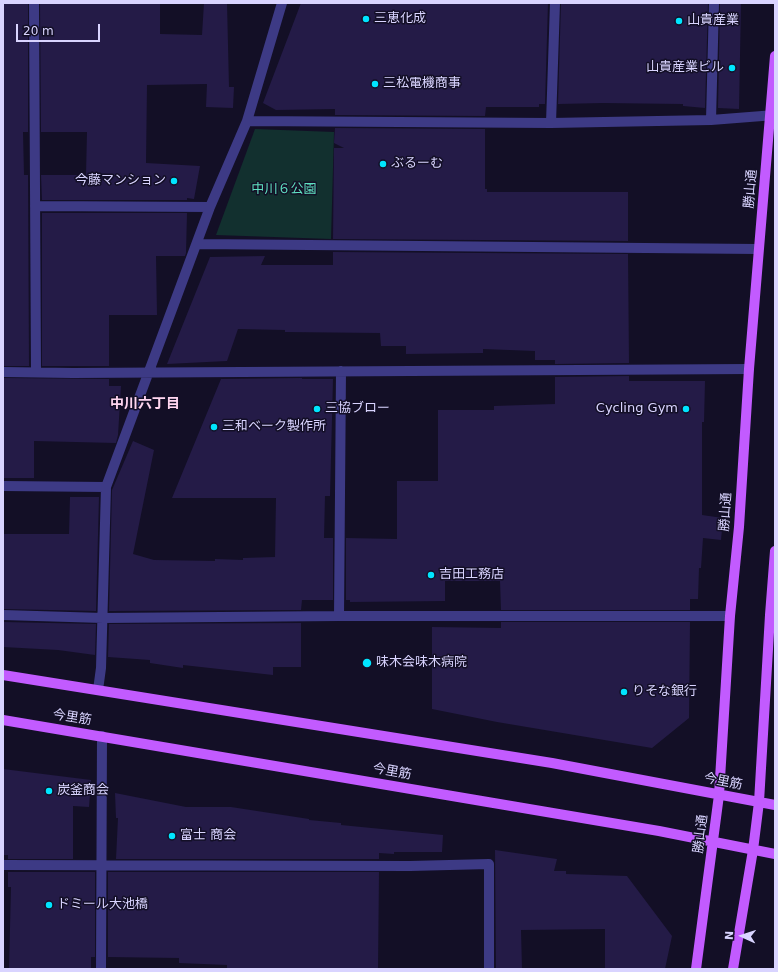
<!DOCTYPE html>
<meta charset="utf-8">
<style>
body{margin:0}
#map{position:relative;width:778px;height:972px;overflow:hidden;background:#130f26;font-family:"DejaVu Sans",sans-serif}
canvas{display:block}
.frame{position:absolute;inset:0;border:4px solid #d9d4ff;pointer-events:none}
.north{position:absolute;left:722px;top:916px;width:40px;height:40px;-webkit-text-stroke:3px #130f26;paint-order:stroke;rotate:273deg;font-size:11px;font-weight:700;line-height:16px;text-align:center;color:#d9d4ff}
.north::after{content:'';display:block;margin:auto;width:14px;height:18px;background:#d9d4ff;clip-path:polygon(50% 0,100% 100%,50% 72%,0 100%)}
.scale{position:absolute;left:16px;top:24px;width:84px;height:18px;box-sizing:border-box;border:2px solid #d9d4ff;border-top:0;padding-left:5px;font-size:12px;line-height:14px;white-space:nowrap;color:#d9d4ff;-webkit-text-stroke:3px #130f26;paint-order:stroke}
</style>
<div id="map">
<canvas width="778" height="972"></canvas>
<div class="frame"></div>
<div class="north">N</div>
<div class="scale">20 m</div>
</div>
<script>
const ctx = document.querySelector('canvas').getContext('2d');
ctx.lineJoin = 'round';
function fillPath(path, color) { ctx.fillStyle = color; ctx.fill(path, 'evenodd'); }
function strokePath(path, color, width, dash) { ctx.strokeStyle = color; ctx.lineWidth = width; ctx.lineCap = dash ? 'butt' : 'round'; ctx.setLineDash(dash || []); ctx.stroke(path); }
function drawText(font, color, halo, rows, align = 'center') {
  ctx.font = font + ' "DejaVu Sans","Noto Sans JP",sans-serif'; ctx.lineWidth = 3; ctx.setLineDash([]); ctx.textBaseline = 'middle'; ctx.strokeStyle = halo; ctx.fillStyle = color; for (const [text, x, y, turn = 0] of rows) {
    ctx.save(); ctx.translate(x, y); ctx.rotate((+turn || 0) * Math.PI / 180); ctx.textAlign = isNaN(turn) ? turn : align; if (halo) ctx.strokeText(text, 0, 0); ctx.fillText(text, 0, 0); ctx.restore();
  }
}
fillPath(new Path2D(`
 M 255,129 L 334,132 L 331,239 L 216,235 Z`), '#12302f');
fillPath(new Path2D(`
 M 3,3 L 28,3 L 28,132 L 3,132 Z
 M 40,3 L 160,3 L 160,34 L 202,35 L 204,3 L 227,3 L 229,87 L 234,87 L 233,108 L 206,107 L 207,84 L 147,85 L 146,163 L 200,166 L 194,199 L 187,198 L 187,200 L 42,200 L 41,175 L 86,175 L 87,132 L 41,132 Z
 M 301,3 L 548,3 L 545,104 L 539,104 L 539,107 L 486,107 L 485,116 L 335,115 L 335,109 L 276,110 L 263,103 Z
 M 561,3 L 708,3 L 705,108 L 683,106 L 683,104 L 603,103 L 558,104 Z
 M 720,3 L 741,3 L 739,109 L 718,108 Z
 M 335,128 L 485,129 L 485,189 L 487,189 L 487,192 L 628,192 L 628,241 L 333,239 L 334,148 L 344,148 L 334,143 Z
 M 3,132 L 23,132 L 24,175 L 28,175 L 29,366 L 3,366 Z
 M 42,213 L 187,213 L 186,253 L 185,256 L 156,256 L 157,315 L 109,315 L 109,366 L 42,366 Z
 M 333,252 L 628,254 L 629,363 L 555,364 L 555,360 L 535,360 L 535,351 L 483,349 L 483,353 L 406,354 L 406,346 L 381,346 L 380,333 L 285,332 L 285,330 L 238,329 L 227,361 L 167,364 L 210,257 L 265,256 L 261,265 L 333,265 Z
 M 629,376 L 629,381 L 705,381 L 704,422 L 702,422 L 702,515 L 723,518 L 721,540 L 703,538 L 701,568 L 699,568 L 698,599 L 690,599 L 690,610 L 501,610 L 500,581 L 445,581 L 445,601 L 350,602 L 350,600 L 346,600 L 346,538 L 397,539 L 397,481 L 438,481 L 438,410 L 494,410 L 494,406 L 555,404 L 555,377 Z
 M 3,378 L 109,379 L 109,386 L 121,386 L 118,435 L 116,443 L 34,441 L 34,478 L 3,478 Z
 M 302,378 L 302,379 L 333,379 L 330,496 L 325,496 L 324,538 L 333,538 L 333,600 L 302,600 L 301,610 L 109,611 L 112,490 L 133,441 L 154,450 L 133,554 L 154,560 L 215,561 L 215,559 L 243,560 L 243,558 L 275,557 L 276,498 L 172,498 L 221,379 Z
 M 70,497 L 99,497 L 96,611 L 3,609 L 3,534 L 69,534 Z
 M 3,622 L 96,624 L 95,655 L 58,650 L 3,647 Z
 M 501,622 L 690,622 L 689,718 L 652,748 L 497,722 L 432,709 L 432,627 L 501,628 Z
 M 301,623 L 301,667 L 273,667 L 273,675 L 183,665 L 183,668 L 150,663 L 150,660 L 108,657 L 109,624 Z
 M 3,769 L 91,780 L 89,807 L 73,806 L 73,859 L 8,859 L 8,855 L 3,855 Z
 M 115,793 L 186,807 L 231,807 L 309,819 L 309,820 L 341,823 L 341,825 L 443,835 L 442,852 L 394,852 L 394,854 L 379,853 L 379,859 L 116,859 L 118,818 L 116,818 Z
 M 495,850 L 557,859 L 554,871 L 566,871 L 566,874 L 627,876 L 672,936 L 665,969 L 605,969 L 605,929 L 521,930 L 522,969 L 496,969 Z
 M 8,872 L 95,872 L 95,957 L 91,957 L 91,969 L 9,969 L 11,887 L 8,887 Z
 M 108,872 L 379,872 L 378,969 L 227,969 L 227,965 L 179,963 L 179,958 L 108,957 Z`), '#241b47');
strokePath(new Path2D(`
 M 34,3 L 36,372
 M 711,120 L 714,3
 M 247,121 L 551,123 L 711,120 L 775,115
 M 551,123 L 555,3
 M 35,206 L 210,207
 M 197,244 L 758,249
 M 3,372 L 73,373 L 749,369
 M 3,486 L 106,487
 M 3,615 L 103,618 L 339,616 L 730,616
 M 339,616 L 341,371
 M 98,690 L 101,668 L 106,487 L 210,207 L 247,121 L 282,3
 M 3,865 L 410,866 L 489,864 L 489,969
 M 101,969 L 102,736`), '#3d3a85', 10);
strokePath(new Path2D(`
 M 3,675 L 552,763 L 775,805
 M 3,720 L 659,831 L 775,854
 M 696,969 L 719,795 L 730,616 L 739,527 L 749,369 L 775,56
 M 733,969 L 753,850 L 759,802 L 770,615 L 775,551`), '#c25bff', 10);
for (const [x, y, r, color] of [
 [366,19,4,"#00e5ff"],
 [679,21,4,"#00e5ff"],
 [732,68,4,"#00e5ff"],
 [375,84,4,"#00e5ff"],
 [383,164,4,"#00e5ff"],
 [174,181,4,"#00e5ff"],
 [317,409,4,"#00e5ff"],
 [686,409,4,"#00e5ff"],
 [214,427,4,"#00e5ff"],
 [431,575,4,"#00e5ff"],
 [367,663,5,"#00e5ff"],
 [624,692,4,"#00e5ff"],
 [49,791,4,"#00e5ff"],
 [172,836,4,"#00e5ff"],
 [49,905,4,"#00e5ff"]
]) { const dot = new Path2D(); dot.arc(x, y, r, 0, 2 * Math.PI); ctx.fillStyle = color; ctx.fill(dot); strokePath(dot, '#130f26', 1.5); }
drawText('13px', '#d9d4ff', '#130f26', [
 ["三恵化成",374,19],
 ["山貴産業",687,21],
 ["山貴産業ビル",724,68,"right"],
 ["三松電機商事",383,84],
 ["ぶるーむ",391,164],
 ["今藤マンション",166,181,"right"],
 ["三協ブロー",325,409],
 ["Cycling Gym",678,409,"right"],
 ["三和ベーク製作所",222,427],
 ["吉田工務店",439,575],
 ["味木会味木病院",376,663],
 ["りそな銀行",632,692],
 ["炭釜商会",57,791],
 ["富士 商会",180,836],
 ["ドミール大池橋",57,905]
], 'left');
drawText('13px', '#d9d4ff', '#130f26', [
 ["勝山通",751,189,-85],
 ["勝山通",726,512,-86],
 ["今里筋",72,718,9],
 ["今里筋",392,772,10],
 ["今里筋",723,782,11],
 ["勝山通",701,834,-83]
]);
drawText('13px', '#5fe0c0', '#130f26', [
 ["中川６公園",284,190]
]);
drawText('bold 14px', '#ffd6f0', '#130f26', [
 ["中川六丁目",145,404]
]);
</script>
